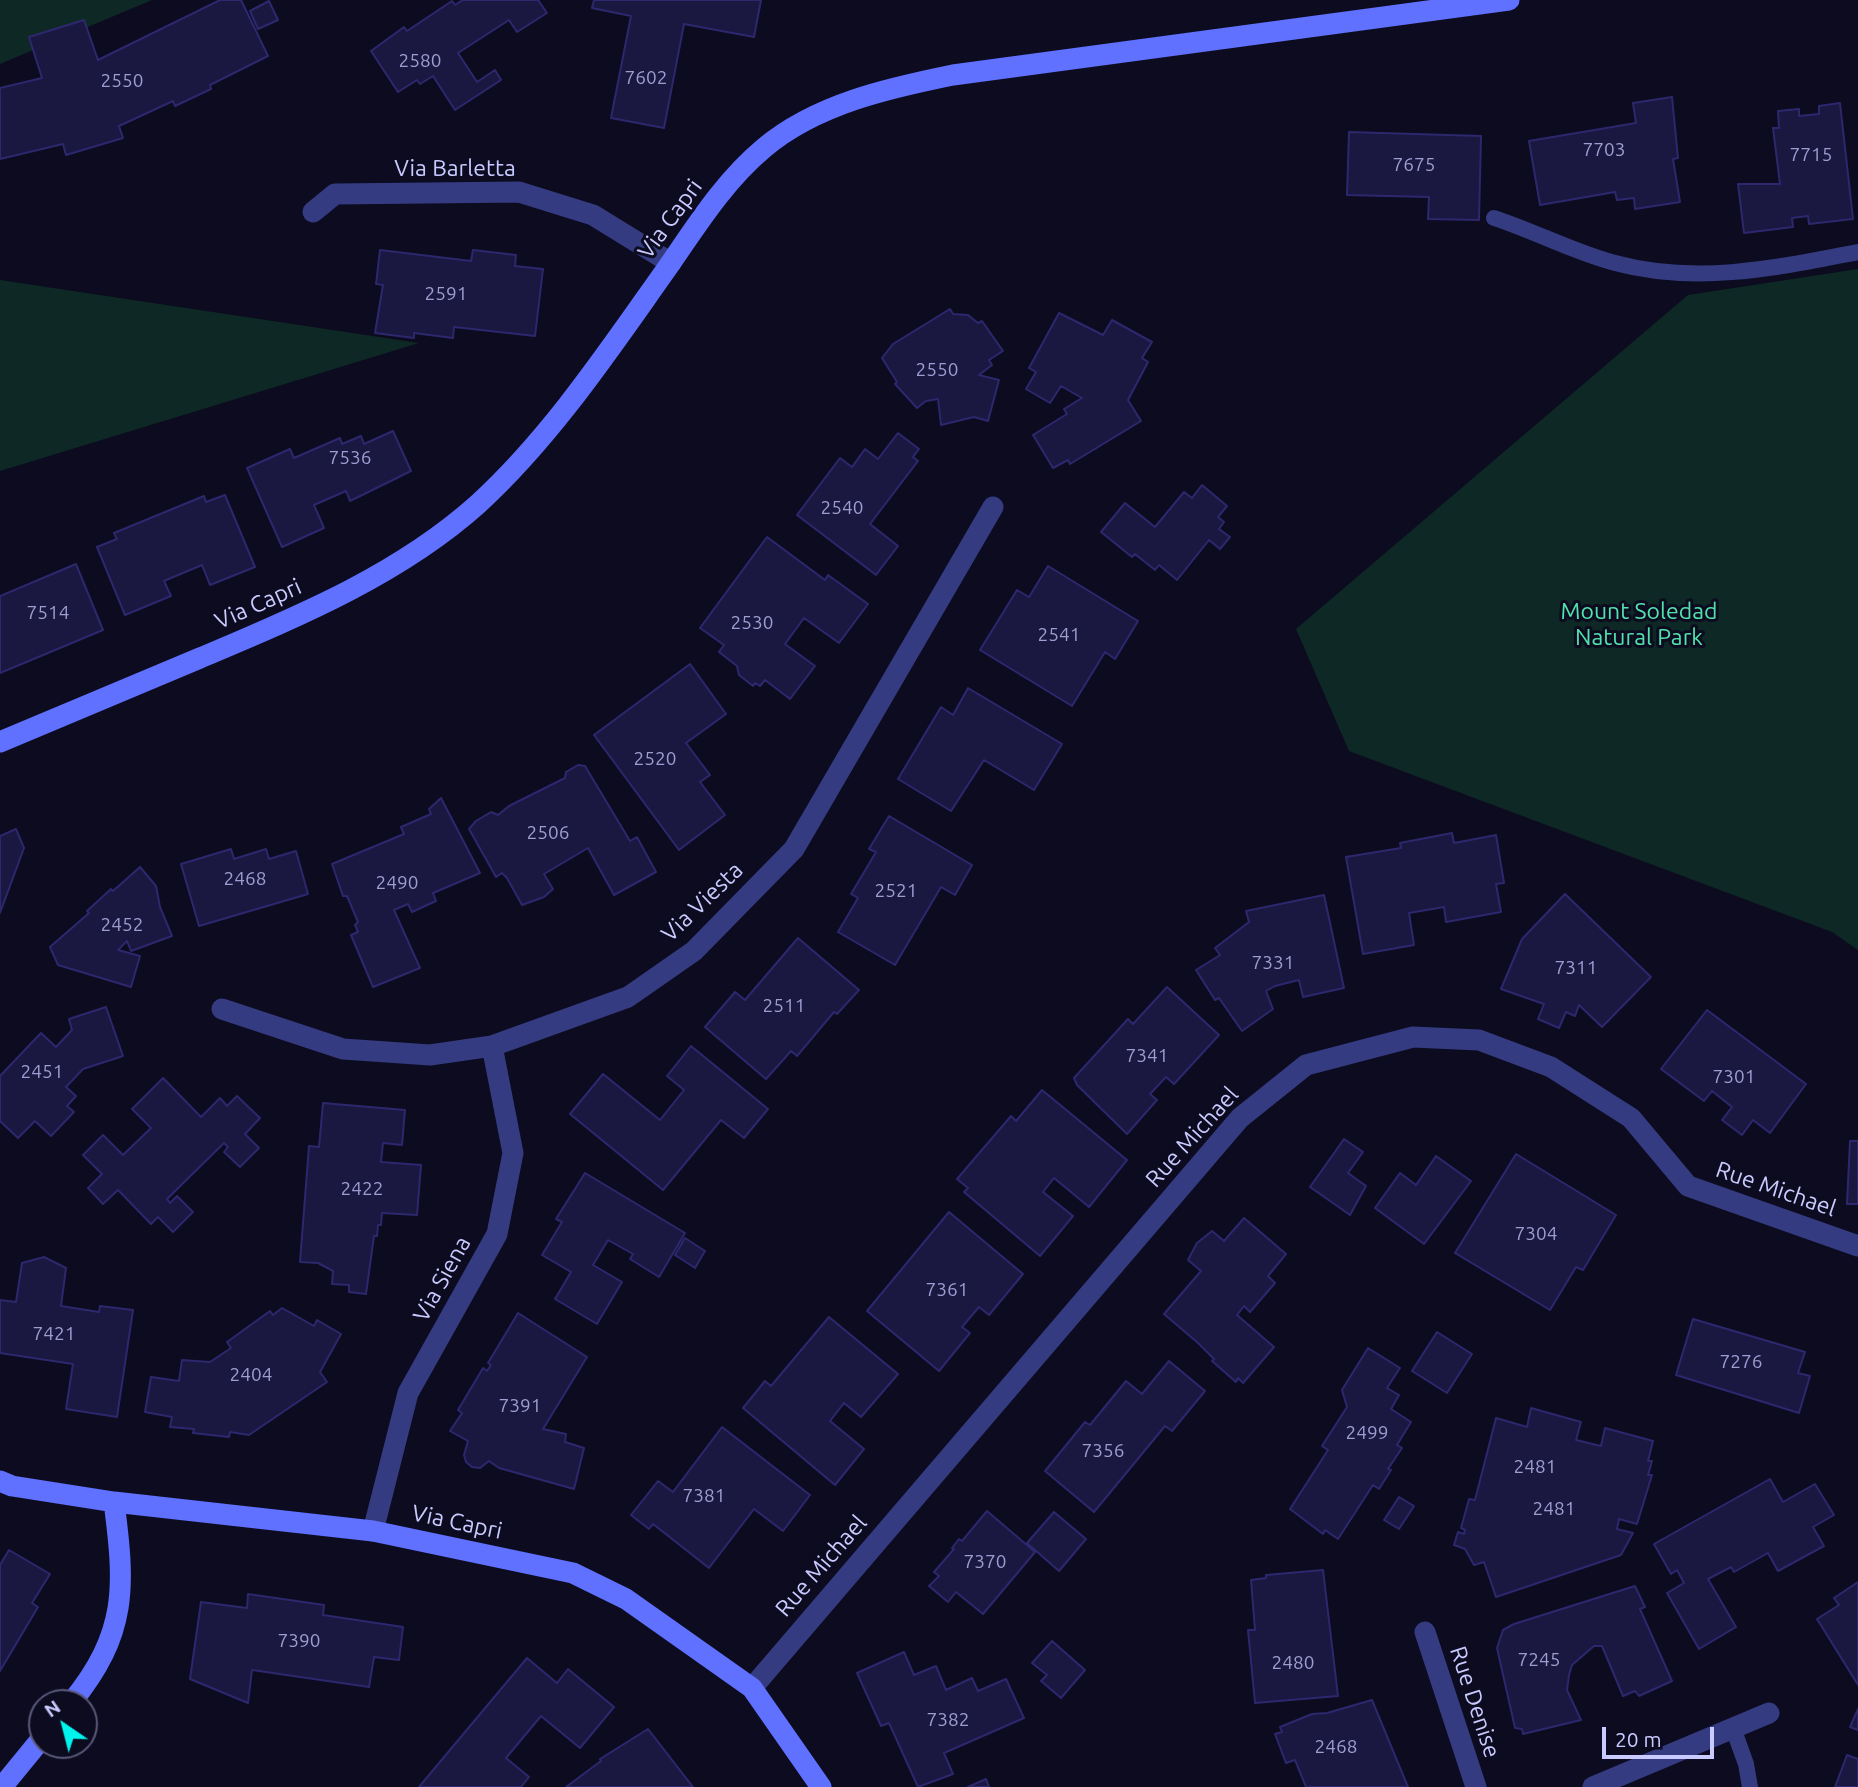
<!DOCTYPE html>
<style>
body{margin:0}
#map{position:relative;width:1858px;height:1787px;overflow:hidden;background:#0c0b1f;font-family:Ubuntu,sans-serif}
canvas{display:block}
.north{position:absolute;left:28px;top:1689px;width:70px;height:70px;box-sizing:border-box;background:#0c0b1f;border:2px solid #585779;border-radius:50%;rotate:325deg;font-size:19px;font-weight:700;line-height:28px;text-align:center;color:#c9caff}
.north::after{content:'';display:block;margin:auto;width:24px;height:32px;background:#00f4ee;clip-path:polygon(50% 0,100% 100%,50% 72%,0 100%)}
.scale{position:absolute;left:1602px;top:1727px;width:112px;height:32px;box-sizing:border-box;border:4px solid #c9caff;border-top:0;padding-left:9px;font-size:21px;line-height:24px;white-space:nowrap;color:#c9caff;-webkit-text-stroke:5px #0c0b1f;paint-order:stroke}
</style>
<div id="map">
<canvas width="1858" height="1787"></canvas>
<div class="north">N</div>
<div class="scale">20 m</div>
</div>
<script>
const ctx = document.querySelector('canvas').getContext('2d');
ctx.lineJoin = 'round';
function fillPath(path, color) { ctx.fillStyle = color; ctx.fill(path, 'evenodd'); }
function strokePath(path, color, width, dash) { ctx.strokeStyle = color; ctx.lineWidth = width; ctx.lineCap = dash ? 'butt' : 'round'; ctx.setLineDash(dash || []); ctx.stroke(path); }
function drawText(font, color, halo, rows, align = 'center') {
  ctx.font = font + ' Ubuntu,sans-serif'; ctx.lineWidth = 6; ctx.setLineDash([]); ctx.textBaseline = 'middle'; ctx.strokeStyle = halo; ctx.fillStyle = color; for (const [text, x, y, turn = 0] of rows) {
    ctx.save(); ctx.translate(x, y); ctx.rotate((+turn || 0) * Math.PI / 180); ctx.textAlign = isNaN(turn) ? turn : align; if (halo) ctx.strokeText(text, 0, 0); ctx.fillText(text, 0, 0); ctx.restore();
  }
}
fillPath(new Path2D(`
 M 0,0 L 152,0 L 0,64 Z
 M 1858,269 L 1858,950 L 1832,932 L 1349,751 L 1296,629 L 1688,295 Z
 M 0,280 L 419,343 L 0,471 Z`), '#0e2925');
const building = new Path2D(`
 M 220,0 L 241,0 L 268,56 L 210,85 L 211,89 L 175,106 L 173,101 L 119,126 L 123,138 L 66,155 L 63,144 L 0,159 L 0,88 L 42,78 L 29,37 L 84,20 L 98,60 Z
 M 463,0 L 538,0 L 547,13 L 517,32 L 509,20 L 458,53 L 477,82 L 495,70 L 501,80 L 455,110 L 433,76 L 420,84 L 417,80 L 398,92 L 371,51 L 404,27 L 407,31 L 452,1 L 455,5 Z
 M 594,0 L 761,0 L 754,37 L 684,24 L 664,128 L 611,118 L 631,16 L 592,8 Z
 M 269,1 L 278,20 L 258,29 L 250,11 Z
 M 1672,97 L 1678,158 L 1673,159 L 1680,202 L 1635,209 L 1634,198 L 1617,200 L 1615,192 L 1540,205 L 1529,141 L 1636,123 L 1633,103 Z
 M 1840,103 L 1853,219 L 1809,224 L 1808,216 L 1792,218 L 1793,227 L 1744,233 L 1738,184 L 1780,184 L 1773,128 L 1779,128 L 1778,111 L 1799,109 L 1799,116 L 1819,114 L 1819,106 Z
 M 1349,132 L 1481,136 L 1479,220 L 1428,219 L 1429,197 L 1347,195 Z
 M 380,250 L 471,261 L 473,250 L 516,255 L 515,266 L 543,269 L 535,336 L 454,327 L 453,338 L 414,333 L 414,338 L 375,333 L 383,285 L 376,284 Z
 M 950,309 L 953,314 L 968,315 L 978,323 L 982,321 L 1003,351 L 989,360 L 992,365 L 979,375 L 999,380 L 988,421 L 974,417 L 941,425 L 938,399 L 926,401 L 917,408 L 895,384 L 897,382 L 882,358 L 893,344 Z
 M 1059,313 L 1103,335 L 1112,320 L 1152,342 L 1142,358 L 1148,362 L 1128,400 L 1141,421 L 1070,464 L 1068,460 L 1053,468 L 1033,435 L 1067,414 L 1064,409 L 1082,398 L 1061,386 L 1050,403 L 1026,389 L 1036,372 L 1029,368 Z
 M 393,431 L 411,471 L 350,501 L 346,491 L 314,505 L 324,528 L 282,547 L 247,468 L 290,449 L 294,458 L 340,438 L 342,444 L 361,436 L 364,444 Z
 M 898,433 L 919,449 L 913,457 L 918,461 L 870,524 L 898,546 L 876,575 L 797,515 L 840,458 L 852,467 L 865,449 L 878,459 Z
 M 1202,485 L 1227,506 L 1218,517 L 1224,522 L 1219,529 L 1230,537 L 1220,549 L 1209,540 L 1177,580 L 1159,565 L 1155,570 L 1135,554 L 1132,557 L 1101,532 L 1125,503 L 1155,527 L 1184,492 L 1192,498 Z
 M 225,495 L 255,567 L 210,585 L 202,565 L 164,581 L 171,596 L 125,615 L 97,547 L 117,539 L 114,533 L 204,496 L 206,502 Z
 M 767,537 L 825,580 L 828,575 L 868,604 L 839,643 L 804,618 L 785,644 L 815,666 L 790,699 L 765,680 L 760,686 L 755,683 L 753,686 L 739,675 L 737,666 L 719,652 L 724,645 L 700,628 Z
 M 76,564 L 103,630 L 0,673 L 0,596 Z
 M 1048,566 L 1138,621 L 1115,659 L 1105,652 L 1072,706 L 980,650 L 1017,590 L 1029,597 Z
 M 690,664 L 726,714 L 686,743 L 710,775 L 700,782 L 725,815 L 679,850 L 594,735 Z
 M 968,688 L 1062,744 L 1034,790 L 984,760 L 951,811 L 898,779 L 941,707 L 953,715 Z
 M 578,765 L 585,766 L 630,841 L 637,837 L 656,872 L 614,895 L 588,848 L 544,874 L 553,889 L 544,897 L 522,905 L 507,878 L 502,873 L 496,877 L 469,829 L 476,821 L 491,812 L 498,815 L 509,806 L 565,778 L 566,772 Z
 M 441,798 L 480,873 L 433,893 L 436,901 L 412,912 L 408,904 L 394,910 L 420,968 L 373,987 L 351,935 L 358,932 L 355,925 L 358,922 L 347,896 L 343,896 L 332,864 L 404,834 L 401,827 L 431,814 L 429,809 Z
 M 889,816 L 972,865 L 955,895 L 941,887 L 895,965 L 838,932 L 858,898 L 851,894 L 876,852 L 869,849 Z
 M 16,829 L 24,848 L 0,913 L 0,836 Z
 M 1452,833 L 1454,843 L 1496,835 L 1504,883 L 1496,884 L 1501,912 L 1446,922 L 1444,907 L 1409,913 L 1414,945 L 1363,954 L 1346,857 L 1401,848 L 1400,843 Z
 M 231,849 L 234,859 L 266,849 L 269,859 L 296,851 L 308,894 L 199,926 L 181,864 Z
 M 140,867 L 156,886 L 160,907 L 172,936 L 131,951 L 127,941 L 118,950 L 140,956 L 131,987 L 58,965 L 50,947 L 89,913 L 87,911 L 111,889 L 113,891 Z
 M 1565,894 L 1651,977 L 1602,1027 L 1579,1005 L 1575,1016 L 1566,1012 L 1559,1028 L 1538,1019 L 1544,1004 L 1501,989 L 1522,939 Z
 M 1324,895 L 1344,988 L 1303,997 L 1299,980 L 1275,986 L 1266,991 L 1273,1009 L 1242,1031 L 1219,998 L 1215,1000 L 1196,970 L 1220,955 L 1215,948 L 1249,922 L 1246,911 Z
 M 798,938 L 859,990 L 837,1014 L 834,1012 L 797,1056 L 791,1051 L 766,1079 L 705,1027 L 735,992 L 745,1000 Z
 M 1167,987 L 1219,1035 L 1174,1084 L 1166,1077 L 1150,1094 L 1157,1100 L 1127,1134 L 1077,1085 L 1074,1078 L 1128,1019 L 1133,1024 Z
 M 106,1007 L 123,1056 L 83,1069 L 66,1087 L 76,1096 L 67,1106 L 74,1112 L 51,1136 L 35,1121 L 18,1138 L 0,1121 L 0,1076 L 41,1033 L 56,1047 L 72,1030 L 69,1019 Z
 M 1707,1010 L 1806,1084 L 1770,1133 L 1753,1120 L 1742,1135 L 1722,1120 L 1732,1107 L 1712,1091 L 1704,1101 L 1661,1069 Z
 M 691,1046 L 768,1109 L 744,1138 L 721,1120 L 663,1190 L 570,1114 L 603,1074 L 660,1120 L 684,1090 L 667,1076 Z
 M 163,1078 L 201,1117 L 220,1098 L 227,1106 L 237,1096 L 260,1118 L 245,1134 L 259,1148 L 240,1167 L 224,1152 L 228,1147 L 224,1143 L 167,1199 L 170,1203 L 177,1196 L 193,1212 L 173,1232 L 158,1217 L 151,1224 L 118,1190 L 103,1204 L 88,1188 L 102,1174 L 83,1155 L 103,1135 L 123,1155 L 151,1128 L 132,1109 Z
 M 1042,1090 L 1127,1160 L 1089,1207 L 1054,1178 L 1043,1192 L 1073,1216 L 1040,1256 L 964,1192 L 968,1188 L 957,1179 L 1011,1116 L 1016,1121 Z
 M 323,1103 L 405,1110 L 402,1145 L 383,1143 L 381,1162 L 421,1165 L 417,1215 L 382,1213 L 381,1225 L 378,1225 L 377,1236 L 374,1236 L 366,1294 L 349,1292 L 349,1285 L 332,1284 L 333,1271 L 318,1263 L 300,1262 L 309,1146 L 319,1147 Z
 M 1344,1139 L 1363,1152 L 1348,1173 L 1366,1186 L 1350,1215 L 1310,1187 Z
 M 1850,1141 L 1858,1141 L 1858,1204 L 1847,1204 Z
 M 1516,1154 L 1616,1215 L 1583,1270 L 1576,1267 L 1550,1310 L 1455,1253 Z
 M 1436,1156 L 1471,1181 L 1424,1244 L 1375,1208 L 1400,1173 L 1416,1185 Z
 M 585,1173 L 685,1233 L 659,1277 L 630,1259 L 633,1254 L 608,1240 L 593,1265 L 622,1282 L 597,1324 L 555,1299 L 571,1272 L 542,1255 L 562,1222 L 556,1219 Z
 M 949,1212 L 1023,1274 L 989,1315 L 979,1307 L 962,1327 L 970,1333 L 939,1371 L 867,1311 Z
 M 1244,1218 L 1286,1254 L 1268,1276 L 1275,1283 L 1250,1312 L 1244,1306 L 1237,1315 L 1274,1347 L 1243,1383 L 1238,1378 L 1236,1382 L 1212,1361 L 1214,1359 L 1198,1343 L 1164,1314 L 1201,1271 L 1188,1260 L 1197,1243 L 1212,1231 L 1224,1241 Z
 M 685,1238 L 705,1251 L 695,1268 L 675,1255 Z
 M 44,1257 L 66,1268 L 61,1306 L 99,1312 L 100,1306 L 133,1310 L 117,1417 L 66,1409 L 73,1364 L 0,1353 L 0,1300 L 16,1302 L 22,1263 Z
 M 282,1308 L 314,1326 L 317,1320 L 341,1334 L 320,1372 L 327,1382 L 249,1435 L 230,1432 L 229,1437 L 193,1433 L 194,1429 L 170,1427 L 172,1417 L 145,1412 L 151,1377 L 179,1381 L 182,1360 L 210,1362 L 231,1348 L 227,1342 L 270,1311 L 273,1315 Z
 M 518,1313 L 587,1357 L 543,1429 L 566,1434 L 565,1442 L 584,1448 L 574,1489 L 499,1468 L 489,1461 L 480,1468 L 472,1467 L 466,1462 L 464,1455 L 468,1441 L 450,1431 L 462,1413 L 458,1410 L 483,1368 L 487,1371 L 491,1365 L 488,1363 Z
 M 829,1317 L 898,1374 L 861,1417 L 844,1403 L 830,1421 L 864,1449 L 835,1485 L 743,1408 L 765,1381 L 771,1386 Z
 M 1693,1319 L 1805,1352 L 1798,1373 L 1810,1376 L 1799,1413 L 1676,1375 Z
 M 1437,1332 L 1472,1354 L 1447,1393 L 1412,1371 Z
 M 1368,1348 L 1400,1368 L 1387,1388 L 1399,1395 L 1391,1409 L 1411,1422 L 1397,1445 L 1402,1448 L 1388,1469 L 1391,1470 L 1379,1489 L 1373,1485 L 1338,1539 L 1325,1530 L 1323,1534 L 1290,1509 L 1328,1450 L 1322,1446 L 1347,1407 L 1342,1390 Z
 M 1169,1361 L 1205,1391 L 1172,1431 L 1165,1426 L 1094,1512 L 1045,1471 L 1085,1422 L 1090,1425 L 1126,1381 L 1142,1394 Z
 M 1531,1408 L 1581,1422 L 1576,1440 L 1601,1446 L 1605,1428 L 1653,1441 L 1648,1461 L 1652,1461 L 1648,1475 L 1652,1475 L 1637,1524 L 1619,1519 L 1617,1529 L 1633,1533 L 1621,1555 L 1496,1597 L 1484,1562 L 1474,1565 L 1465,1549 L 1454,1545 L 1458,1532 L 1464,1534 L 1465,1530 L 1461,1528 L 1469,1499 L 1475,1500 L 1496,1418 L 1527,1427 Z
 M 722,1427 L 810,1495 L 783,1531 L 754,1509 L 709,1568 L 653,1524 L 649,1529 L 631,1515 L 658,1481 L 673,1492 Z
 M 1770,1479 L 1783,1502 L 1815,1484 L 1834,1515 L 1813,1527 L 1824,1546 L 1778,1571 L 1768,1553 L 1734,1572 L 1731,1567 L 1708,1579 L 1736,1627 L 1699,1649 L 1667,1593 L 1684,1583 L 1677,1570 L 1671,1574 L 1654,1544 Z
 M 1399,1497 L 1414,1506 L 1399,1529 L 1384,1520 Z
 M 987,1511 L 1035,1552 L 983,1614 L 956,1592 L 948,1602 L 929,1586 L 939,1576 L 934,1572 L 954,1549 L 952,1548 L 959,1539 L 962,1541 Z
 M 1054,1512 L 1086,1539 L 1059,1571 L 1027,1543 Z
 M 9,1550 L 50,1574 L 32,1603 L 38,1607 L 0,1671 L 0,1565 Z
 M 1323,1570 L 1338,1696 L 1255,1703 L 1248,1630 L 1255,1630 L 1251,1580 L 1266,1578 L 1266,1575 Z
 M 1858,1582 L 1858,1685 L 1817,1619 L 1839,1605 L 1834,1598 Z
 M 1635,1586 L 1645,1607 L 1640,1609 L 1672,1681 L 1639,1696 L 1635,1691 L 1623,1696 L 1602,1646 L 1594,1646 L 1572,1665 L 1569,1675 L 1567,1690 L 1581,1720 L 1523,1734 L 1522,1729 L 1515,1728 L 1497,1648 L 1503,1630 L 1514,1624 Z
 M 248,1594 L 324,1605 L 323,1615 L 403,1627 L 399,1660 L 374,1657 L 369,1687 L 252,1670 L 248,1703 L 190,1679 L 201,1602 L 247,1608 Z
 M 1052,1641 L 1085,1670 L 1061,1698 L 1041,1681 L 1047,1675 L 1032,1663 Z
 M 904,1652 L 914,1675 L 936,1666 L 946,1690 L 972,1678 L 978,1691 L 1006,1679 L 1024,1718 L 944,1753 L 953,1774 L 918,1787 L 889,1723 L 881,1726 L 857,1673 Z
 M 527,1658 L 557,1683 L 568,1669 L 614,1707 L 580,1748 L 541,1716 L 506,1758 L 529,1777 L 521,1787 L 419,1787 Z
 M 1372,1700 L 1408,1787 L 1306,1787 L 1295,1760 L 1286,1763 L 1275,1734 L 1282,1732 L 1280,1727 L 1312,1714 L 1327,1713 Z
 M 1858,1709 L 1858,1730 L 1850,1727 Z
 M 648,1729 L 693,1787 L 566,1787 L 601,1761 L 600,1759 Z
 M 1847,1755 L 1858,1759 L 1858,1787 L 1835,1787 Z
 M 986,1779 L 989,1787 L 968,1787 Z`);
fillPath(building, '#1a1741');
strokePath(building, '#2d286e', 2);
strokePath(new Path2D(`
 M 1494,218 C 1534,231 1576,253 1615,263 C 1697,285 1776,268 1858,252
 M 1733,1728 L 1746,1764 L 1750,1787`), '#343b80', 16);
strokePath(new Path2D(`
 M 313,212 L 335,194 L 519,192 L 593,215 L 671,263
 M 222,1009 L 343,1049 L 430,1055 L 492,1046 L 628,997 L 694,951 L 794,849 L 993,507
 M 373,1531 L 408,1393 L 497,1234 L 513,1153 L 492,1046
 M 1425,1632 L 1476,1787
 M 752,1688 L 1240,1118 L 1306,1065 L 1413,1037 L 1479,1040 L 1551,1067 L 1631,1118 L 1688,1186 L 1858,1246
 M 1593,1787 L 1769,1713`), '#343b80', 21);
strokePath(new Path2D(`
 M 0,742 C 67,714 133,686 200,658 C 297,617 399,575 478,504 C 550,438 607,353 663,274 C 694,230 722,183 764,148 C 816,104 889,88 953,75 L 1509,0
 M 0,1481 L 12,1486 L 114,1502 L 373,1531 L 573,1573 L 626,1599 L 752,1688 L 821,1787
 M 71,1703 C 128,1633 125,1587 114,1502
 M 2,1787 L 42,1738`), '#6070ff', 21);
drawText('19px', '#9d9dd0', null, [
 ["2580",420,61],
 ["7602",646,78],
 ["2550",122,81],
 ["7703",1604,150],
 ["7715",1811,155],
 ["7675",1414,165],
 ["2591",446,294],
 ["2550",937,370],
 ["7536",350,458],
 ["2540",842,508],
 ["7514",48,613],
 ["2530",752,623],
 ["2541",1059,635],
 ["2520",655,759],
 ["2506",548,833],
 ["2468",245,879],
 ["2490",397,883],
 ["2521",896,891],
 ["2452",122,925],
 ["7331",1273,963],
 ["7311",1576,968],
 ["2511",784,1006],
 ["7341",1147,1056],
 ["2451",42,1072],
 ["7301",1734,1077],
 ["2422",362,1189],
 ["7304",1536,1234],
 ["7361",947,1290],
 ["7421",54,1334],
 ["7276",1741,1362],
 ["2404",251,1375],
 ["7391",520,1406],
 ["2499",1367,1433],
 ["7356",1103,1451],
 ["2481",1535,1467],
 ["7381",704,1496],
 ["2481",1554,1509],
 ["7370",985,1562],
 ["7390",299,1641],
 ["7245",1539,1660],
 ["2480",1293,1663],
 ["7382",948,1720],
 ["2468",1336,1747]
]);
drawText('23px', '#c9caff', '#0c0b1f', [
 ["Via Barletta",455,168],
 ["Via Capri",670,219,-54],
 ["Via Capri",258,604,-24],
 ["Via Viesta",702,902,-44],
 ["Rue Michael",1192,1137,-48],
 ["Rue Michael",1776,1189,19],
 ["Via Siena",442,1279,-61],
 ["Via Capri",457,1522,12],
 ["Rue Michael",821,1566,-49],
 ["Rue Denise",1475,1702,72]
]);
drawText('23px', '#51e3ac', '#0c0b1f', [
 ["Mount Soledad",1639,611],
 ["Natural Park",1639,637]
]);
</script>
